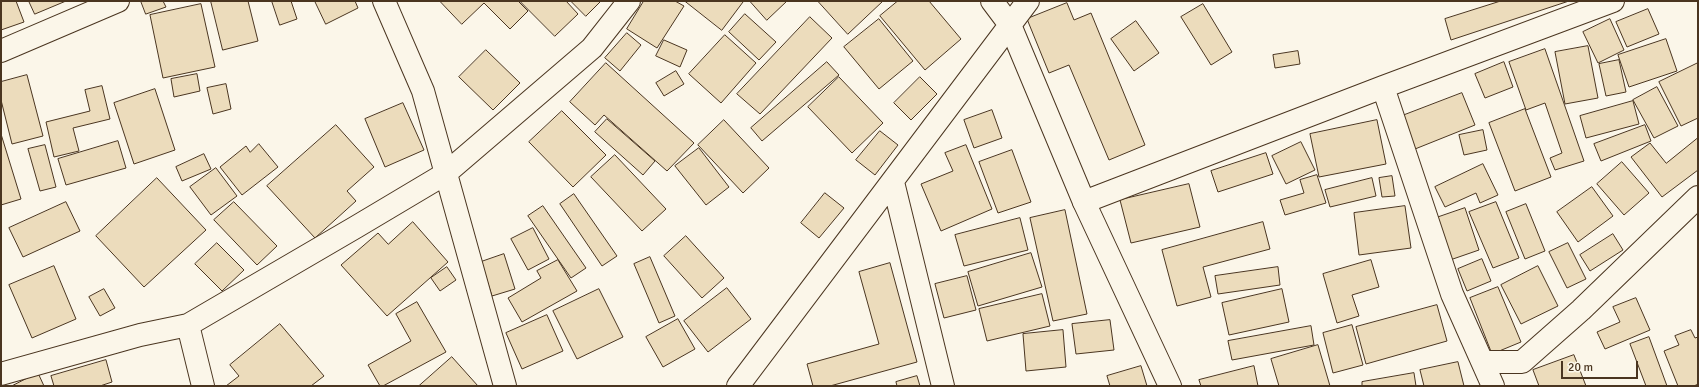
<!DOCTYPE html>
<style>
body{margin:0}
#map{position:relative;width:1699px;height:387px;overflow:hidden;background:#fbf6e9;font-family:Signika,sans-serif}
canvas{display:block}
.frame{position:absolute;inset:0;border:2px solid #4a3520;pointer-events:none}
.scale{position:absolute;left:1561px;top:361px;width:77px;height:18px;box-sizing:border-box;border:2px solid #4a3520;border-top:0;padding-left:5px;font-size:12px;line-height:14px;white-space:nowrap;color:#4a3520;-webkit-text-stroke:3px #fbf6e9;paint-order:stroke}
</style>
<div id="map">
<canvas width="1699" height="387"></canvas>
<div class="frame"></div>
<div class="scale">20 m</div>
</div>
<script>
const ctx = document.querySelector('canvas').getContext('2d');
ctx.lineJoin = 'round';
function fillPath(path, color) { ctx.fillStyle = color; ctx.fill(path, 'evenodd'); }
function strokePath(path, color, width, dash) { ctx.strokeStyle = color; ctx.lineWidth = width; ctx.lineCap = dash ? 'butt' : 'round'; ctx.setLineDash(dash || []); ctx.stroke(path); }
const building = new Path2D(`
 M 1,1 L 16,1 L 24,22 L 1,30 Z
 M 29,1 L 66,1 L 35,14 Z
 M 141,1 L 163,1 L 166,7 L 146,14 Z
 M 211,1 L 248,1 L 258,41 L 223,50 Z
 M 272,1 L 291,1 L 297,19 L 280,25 Z
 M 315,1 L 355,1 L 358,8 L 326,24 Z
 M 440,1 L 518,1 L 528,11 L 510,29 L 484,3 L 462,24 Z
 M 520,1 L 566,1 L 578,14 L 555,36 Z
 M 571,1 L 601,1 L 586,16 Z
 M 644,1 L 675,1 L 684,6 L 657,48 L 627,29 Z
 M 685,1 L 742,1 L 743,2 L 722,30 Z
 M 750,1 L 787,1 L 767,20 Z
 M 818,1 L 883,1 L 848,34 Z
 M 898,1 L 929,1 L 961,39 L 925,70 L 880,16 Z
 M 1501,1 L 1569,1 L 1451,40 L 1445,19 Z
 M 1067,3 L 1074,20 L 1091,13 L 1145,145 L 1109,160 L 1069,65 L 1049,73 L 1027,19 Z
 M 201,4 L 215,67 L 163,78 L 150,15 Z
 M 1203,4 L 1232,52 L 1211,65 L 1181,17 Z
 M 1648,9 L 1659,34 L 1627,47 L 1616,22 Z
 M 745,14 L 776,42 L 759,60 L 729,32 Z
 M 810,17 L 832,38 L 760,114 L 737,94 Z
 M 879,19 L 913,61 L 879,89 L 844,47 Z
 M 1610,19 L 1624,50 L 1598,63 L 1583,32 Z
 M 1136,21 L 1159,53 L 1134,71 L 1111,39 Z
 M 627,33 L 641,45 L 620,71 L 605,58 Z
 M 725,35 L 756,63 L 721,103 L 689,74 Z
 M 1666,39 L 1677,71 L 1629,87 L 1618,55 Z
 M 664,40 L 687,50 L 680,67 L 656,56 Z
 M 1588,46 L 1598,98 L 1565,104 L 1555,52 Z
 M 1545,49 L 1584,161 L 1555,170 L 1550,158 L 1562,153 L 1545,103 L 1526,110 L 1509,62 Z
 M 486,50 L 520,83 L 493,110 L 459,77 Z
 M 1298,51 L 1300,64 L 1275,68 L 1273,55 Z
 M 1619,60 L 1626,92 L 1606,96 L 1599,64 Z
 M 827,62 L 839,75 L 762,141 L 751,128 Z
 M 1504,62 L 1513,87 L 1485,98 L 1475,74 Z
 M 606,63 L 694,143 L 667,171 L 604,115 L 595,125 L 570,102 Z
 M 1698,63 L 1698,118 L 1681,126 L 1659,82 Z
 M 676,71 L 684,84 L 664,96 L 656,83 Z
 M 197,74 L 200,91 L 174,97 L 171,79 Z
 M 27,75 L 43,136 L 12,144 L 1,100 L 1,82 Z
 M 839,77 L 883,123 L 852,153 L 808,107 Z
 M 920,77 L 937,94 L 911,120 L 894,103 Z
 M 226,84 L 231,109 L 213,114 L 207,88 Z
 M 102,86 L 110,119 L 73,128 L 79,151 L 54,157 L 46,122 L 90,111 L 85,90 Z
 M 1657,87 L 1678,126 L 1654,138 L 1633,100 Z
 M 155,89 L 175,150 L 134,164 L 114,103 Z
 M 1462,93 L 1475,125 L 1415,149 L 1402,116 Z
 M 1633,101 L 1639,124 L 1586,138 L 1580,116 Z
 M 403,103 L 424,150 L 385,167 L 365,119 Z
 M 1525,109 L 1551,177 L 1515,191 L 1489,123 Z
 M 992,110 L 1002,138 L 974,148 L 964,120 Z
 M 562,111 L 606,155 L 573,187 L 529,142 Z
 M 607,119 L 655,161 L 643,175 L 595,132 Z
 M 724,120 L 769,168 L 743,193 L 698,145 Z
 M 1377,120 L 1386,164 L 1319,177 L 1310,134 Z
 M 336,125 L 374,167 L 347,191 L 356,201 L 315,238 L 267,186 Z
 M 1645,125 L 1651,141 L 1601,161 L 1594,144 Z
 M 1483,130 L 1487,150 L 1464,155 L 1459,135 Z
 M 880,131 L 898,145 L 875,175 L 856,160 Z
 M 1,134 L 21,199 L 1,205 Z
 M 1698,138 L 1698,170 L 1662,197 L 1631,157 L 1650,143 L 1666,163 Z
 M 118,141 L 126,168 L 66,185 L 58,159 Z
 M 1301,142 L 1315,170 L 1286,184 L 1272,156 Z
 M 259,144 L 278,167 L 242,195 L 220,167 L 246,146 L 250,152 Z
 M 45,145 L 56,187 L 40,191 L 28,149 Z
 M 966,145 L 992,209 L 941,231 L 921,184 L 953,171 L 945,153 Z
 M 699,148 L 729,187 L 706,205 L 675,166 Z
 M 1012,150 L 1031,202 L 998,213 L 979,162 Z
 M 1266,153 L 1273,174 L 1218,192 L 1211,171 Z
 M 204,154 L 211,169 L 182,181 L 176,167 Z
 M 615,155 L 666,209 L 642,231 L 591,177 Z
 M 1622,162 L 1649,193 L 1624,215 L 1597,184 Z
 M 1483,164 L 1498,195 L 1480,203 L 1476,193 L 1445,207 L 1435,187 Z
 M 216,168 L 237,196 L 211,215 L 190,187 Z
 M 1317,175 L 1326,203 L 1285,215 L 1280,200 L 1304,193 L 1300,180 Z
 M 1392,176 L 1395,196 L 1382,197 L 1379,178 Z
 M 157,178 L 206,230 L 144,287 L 96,236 Z
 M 1372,178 L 1376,196 L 1330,207 L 1325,190 Z
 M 1189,184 L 1200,227 L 1131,243 L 1120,200 Z
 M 1592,187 L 1613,216 L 1578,242 L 1557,212 Z
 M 825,193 L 844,208 L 819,238 L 801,223 Z
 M 574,194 L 617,256 L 602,266 L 560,204 Z
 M 66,202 L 80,231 L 23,257 L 9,228 Z
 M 234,202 L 277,246 L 257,265 L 214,220 Z
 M 1496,202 L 1519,258 L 1493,268 L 1469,212 Z
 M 1526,204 L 1545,251 L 1525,259 L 1506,212 Z
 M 543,206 L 586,268 L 571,278 L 528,216 Z
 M 1405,206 L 1411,248 L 1359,255 L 1354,213 Z
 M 1465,208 L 1479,250 L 1450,260 L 1436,218 Z
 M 1065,210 L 1087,314 L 1053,321 L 1030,218 Z
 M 1020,218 L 1028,250 L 964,266 L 955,235 Z
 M 413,222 L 448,262 L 387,316 L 341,265 L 378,233 L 388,244 Z
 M 1263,222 L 1270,249 L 1203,267 L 1211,297 L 1177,306 L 1162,250 Z
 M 533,228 L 549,259 L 528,270 L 511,239 Z
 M 1613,234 L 1623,250 L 1590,271 L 1580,255 Z
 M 686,236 L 724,278 L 702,298 L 664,256 Z
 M 217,243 L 244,270 L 222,291 L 195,264 Z
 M 1568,243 L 1586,279 L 1567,288 L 1549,252 Z
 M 1031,253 L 1042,287 L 978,306 L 968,272 Z
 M 504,254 L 515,289 L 492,296 L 481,262 Z
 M 650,257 L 675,316 L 659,323 L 634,264 Z
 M 1482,259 L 1491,281 L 1467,291 L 1458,269 Z
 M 558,260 L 577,291 L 522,322 L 508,298 L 541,278 L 537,271 Z
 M 1371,260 L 1379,287 L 1352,295 L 1359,316 L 1337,323 L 1323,274 Z
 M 890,263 L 917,362 L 830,386 L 813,386 L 807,364 L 879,344 L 859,272 Z
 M 54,266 L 76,319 L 32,338 L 9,285 Z
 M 1538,266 L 1558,306 L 1521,324 L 1501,285 Z
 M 447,267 L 456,280 L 440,291 L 431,278 Z
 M 1278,267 L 1280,285 L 1218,294 L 1215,276 Z
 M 967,276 L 976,310 L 944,318 L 935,284 Z
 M 1498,287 L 1521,342 L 1492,354 L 1470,298 Z
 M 727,288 L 751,319 L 708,352 L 684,321 Z
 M 104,289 L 115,308 L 100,316 L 89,297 Z
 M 599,289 L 623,337 L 577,359 L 553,311 Z
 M 1282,289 L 1289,322 L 1229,335 L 1222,303 Z
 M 1042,294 L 1050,326 L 987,341 L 979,309 Z
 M 1636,298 L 1650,330 L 1605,349 L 1597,332 L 1620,322 L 1613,307 Z
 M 417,302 L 446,352 L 383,386 L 380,386 L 368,365 L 411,341 L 396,314 Z
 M 1437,305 L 1447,341 L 1366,364 L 1356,327 Z
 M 547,315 L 563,351 L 522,369 L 506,333 Z
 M 678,319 L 695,349 L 663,367 L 646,337 Z
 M 1110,320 L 1114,350 L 1076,354 L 1072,324 Z
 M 280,324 L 324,376 L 311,386 L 226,386 L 239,376 L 230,365 Z
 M 1352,325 L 1363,365 L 1333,373 L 1323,333 Z
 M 1311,326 L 1314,345 L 1232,360 L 1228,341 Z
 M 1063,330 L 1066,367 L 1026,371 L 1023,334 Z
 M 1691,330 L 1695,338 L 1698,337 L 1698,384 L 1694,386 L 1678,386 L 1664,351 L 1679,345 L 1675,336 Z
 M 1649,337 L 1667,386 L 1646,386 L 1630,344 Z
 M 1318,345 L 1330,386 L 1279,386 L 1271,359 Z
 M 1574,355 L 1586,386 L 1539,386 L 1533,370 Z
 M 452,357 L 478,386 L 419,386 Z
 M 106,360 L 112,382 L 100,386 L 54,386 L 51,376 Z
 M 1458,362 L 1464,386 L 1424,386 L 1420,370 Z
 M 1141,366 L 1147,386 L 1110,386 L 1107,376 Z
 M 1254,366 L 1258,386 L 1201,386 L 1199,380 Z
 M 38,373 L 44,386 L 12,386 Z
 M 1414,373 L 1416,386 L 1362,386 L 1362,382 Z
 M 917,376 L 920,386 L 897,386 L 896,382 Z`);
fillPath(building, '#ecdcbc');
strokePath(building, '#4a3520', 1);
const minor = new Path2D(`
 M 384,1 L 423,91 L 505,386
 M 1,51 L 118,1
 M 1383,87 L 1452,294 L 1493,386
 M 893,182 L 943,386
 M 1084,202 L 1383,87 L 1613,1
 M 188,325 L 203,386
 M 1483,362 L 1522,362 L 1581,310 L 1698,197
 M 1,374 L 140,335 L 188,325 L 356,227 L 445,174 L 592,48 L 629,1
 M 738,386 L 1010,25 L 992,1`);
const tertiary = new Path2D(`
 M 1028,1 L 1010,25 L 1084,202 L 1170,386`);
strokePath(minor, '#4a3520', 24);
strokePath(tertiary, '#4a3520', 24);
strokePath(minor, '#fbf6e9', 22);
strokePath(tertiary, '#fbf6e9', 22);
</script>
